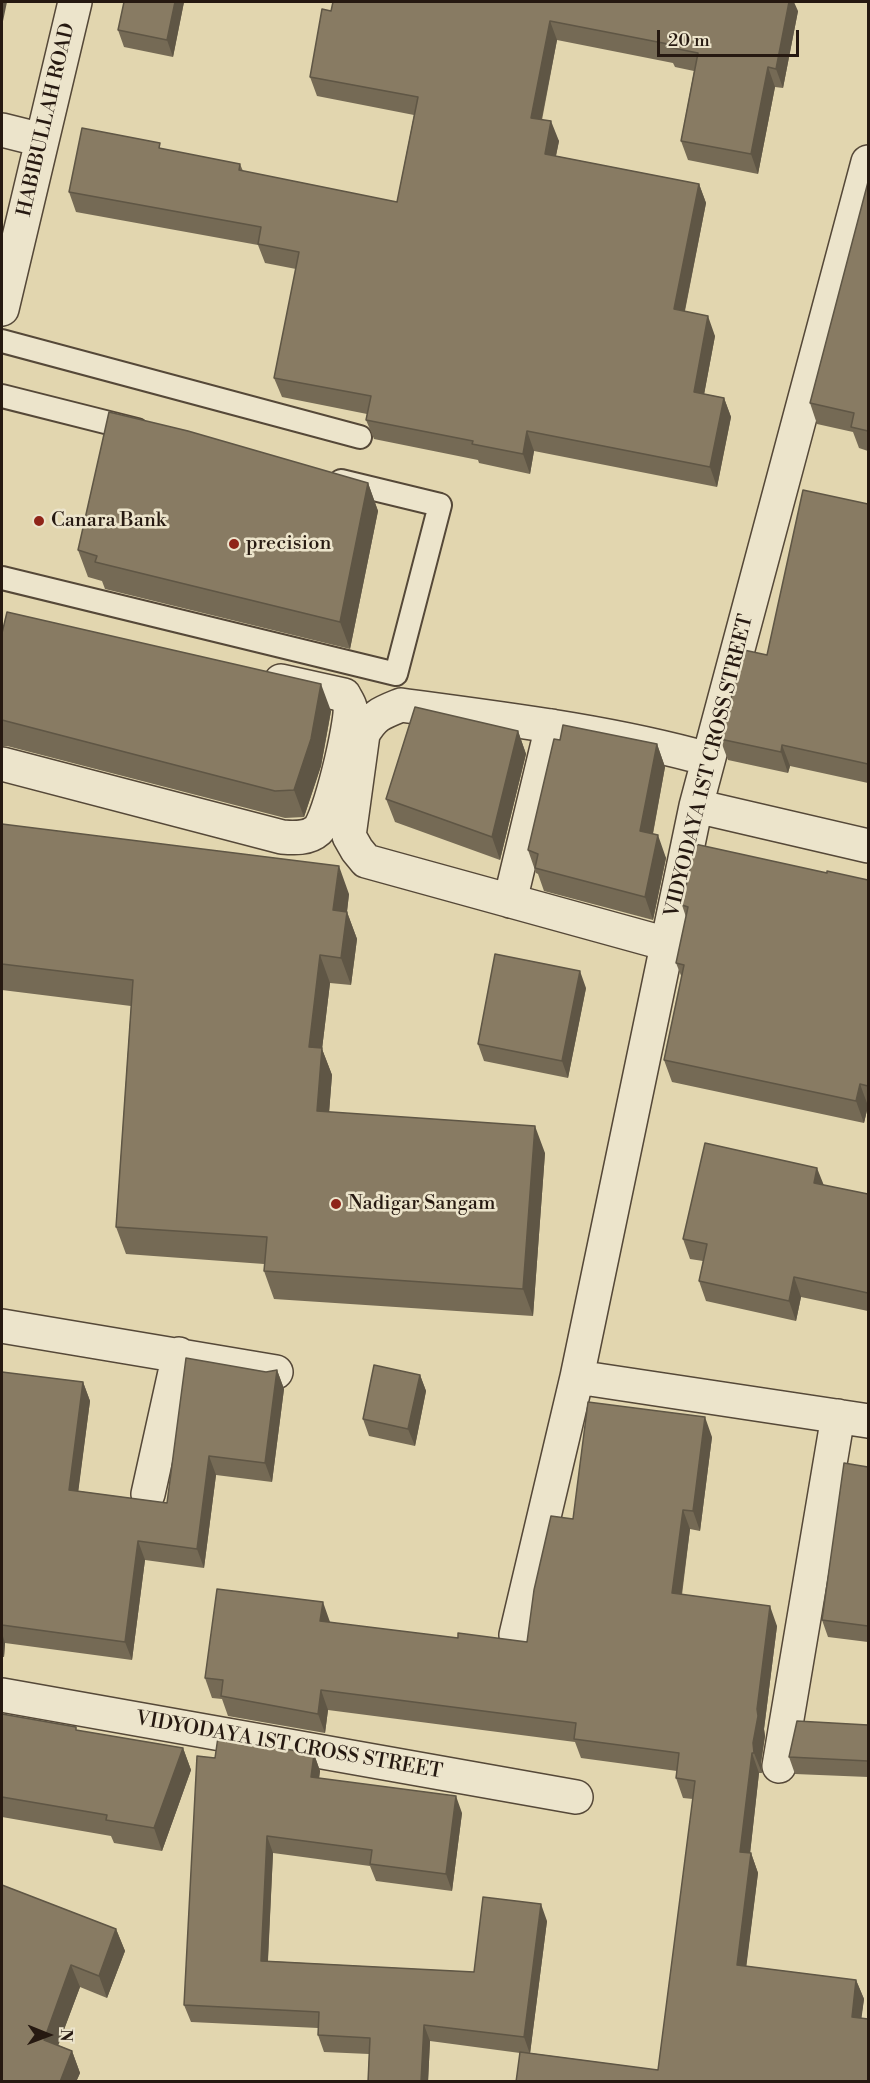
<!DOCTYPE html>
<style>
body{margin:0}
#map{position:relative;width:870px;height:2083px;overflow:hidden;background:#e2d6af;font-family:"Libre Bodoni",serif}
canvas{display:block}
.frame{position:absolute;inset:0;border:3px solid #261911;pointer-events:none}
.north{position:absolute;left:18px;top:2005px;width:60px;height:60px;-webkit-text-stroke:4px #ece4cb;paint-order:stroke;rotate:91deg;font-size:16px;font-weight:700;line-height:24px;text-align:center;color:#261911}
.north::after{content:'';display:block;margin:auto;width:21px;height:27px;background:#261911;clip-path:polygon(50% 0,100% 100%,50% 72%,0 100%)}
.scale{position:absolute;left:657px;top:30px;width:142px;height:27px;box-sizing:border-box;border:3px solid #261911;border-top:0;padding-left:8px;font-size:18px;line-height:21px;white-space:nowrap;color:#261911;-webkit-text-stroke:4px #ece4cb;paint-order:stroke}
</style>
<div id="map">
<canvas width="870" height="2083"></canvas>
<div class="frame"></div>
<div class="north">N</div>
<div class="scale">20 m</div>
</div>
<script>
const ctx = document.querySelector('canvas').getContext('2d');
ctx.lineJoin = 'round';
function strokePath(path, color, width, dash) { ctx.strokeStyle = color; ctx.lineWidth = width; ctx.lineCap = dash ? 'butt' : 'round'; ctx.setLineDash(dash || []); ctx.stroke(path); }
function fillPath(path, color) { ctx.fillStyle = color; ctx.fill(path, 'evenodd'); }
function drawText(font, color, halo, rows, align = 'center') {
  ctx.font = font + ' "Libre Bodoni",serif'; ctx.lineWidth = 5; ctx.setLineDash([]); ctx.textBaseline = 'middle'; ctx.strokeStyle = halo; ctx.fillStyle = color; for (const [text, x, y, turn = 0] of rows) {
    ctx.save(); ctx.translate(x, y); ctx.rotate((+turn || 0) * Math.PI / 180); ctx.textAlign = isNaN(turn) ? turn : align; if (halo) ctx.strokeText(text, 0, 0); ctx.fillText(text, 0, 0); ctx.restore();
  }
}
const lane = new Path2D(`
 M 2,341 L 360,437
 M 2,396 L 137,430
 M 2,578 L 396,674 L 440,505 L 341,481`);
const street = new Path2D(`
 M 2,130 L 42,140
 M 2,309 L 75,2
 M 2,764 L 282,837 C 294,838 308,839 318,830 C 329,820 352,723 350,707 C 349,703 346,699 344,695 L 281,681
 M 696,806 L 868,846
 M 510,901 L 552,726
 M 667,944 L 366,861 L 357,850 L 349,836 L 363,734 C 374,715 381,713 401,705 C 504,719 608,731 708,759
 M 2,1326 L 276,1372
 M 577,1377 L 868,1421
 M 148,1494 L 179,1354
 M 516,1635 L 577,1377 L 696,806 L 868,162
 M 2,1695 L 576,1797
 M 779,1766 L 838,1416`);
strokePath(lane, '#554838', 26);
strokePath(street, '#554838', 36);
strokePath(lane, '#ece4cb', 22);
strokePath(street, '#ece4cb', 33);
fillPath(new Path2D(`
 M 184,2 L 173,57 L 124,47 L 118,30 Z
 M 331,11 L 798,11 L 783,88 L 775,87 L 758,174 L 688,160 L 681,141 L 694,71 L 675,67 L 673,63 L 557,40 L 542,120 L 559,141 L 556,156 L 699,184 L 706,203 L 685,311 L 715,336 L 704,394 L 724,398 L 731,417 L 717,487 L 534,451 L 530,474 L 479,463 L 478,460 L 374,439 L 366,420 L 367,414 L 282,397 L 274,378 L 296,269 L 265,263 L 258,245 L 76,212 L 69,192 L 162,149 L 240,164 L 243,171 L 397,202 L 414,115 L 317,96 L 310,77 Z
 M 868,182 L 868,451 L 859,448 L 853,432 L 817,424 L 810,403 Z
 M 368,483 L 378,511 L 350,649 L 105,589 L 102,581 L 88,577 L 78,550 Z
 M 868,504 L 868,783 L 790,766 L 788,773 L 728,760 L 720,739 L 767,655 Z
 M 2,633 L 331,711 L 321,766 L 304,817 L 285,818 L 7,746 L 2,746 Z
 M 518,731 L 526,754 L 500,860 L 395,822 L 386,799 Z
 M 560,740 L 657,744 L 665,767 L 653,834 L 666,858 L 653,920 L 544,891 L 538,874 L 536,873 L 528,850 Z
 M 2,824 L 349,894 L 347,912 L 357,939 L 351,985 L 330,983 L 322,1049 L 332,1075 L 329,1112 L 545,1153 L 533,1316 L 274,1299 L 264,1271 L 264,1264 L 126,1254 L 116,1227 L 131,1006 L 2,990 Z
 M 827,873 L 868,880 L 868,1106 L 864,1123 L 672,1082 L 664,1060 L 682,978 L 676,963 L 686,917 L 682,905 Z
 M 586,988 L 568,1078 L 484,1061 L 478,1044 Z
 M 823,1185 L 868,1194 L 868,1311 L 801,1297 L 796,1321 L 706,1301 L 699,1281 L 703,1261 L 690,1259 L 683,1239 Z
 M 277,1370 L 284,1389 L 272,1482 L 216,1475 L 204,1568 L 145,1560 L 132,1660 L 5,1643 L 4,1657 L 2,1657 L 2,1372 L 83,1382 L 90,1401 L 78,1491 L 167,1503 L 266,1372 Z
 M 420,1375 L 426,1391 L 415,1446 L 369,1436 L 363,1419 Z
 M 712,1437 L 700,1531 L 690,1529 L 682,1595 L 777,1626 L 764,1729 L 765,1736 L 761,1763 L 762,1773 L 759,1773 L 750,1853 L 751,1853 L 758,1873 L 746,1966 L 856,1980 L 864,1999 L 861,2018 L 868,2082 L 516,2082 L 520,2053 L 430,2041 L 428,2082 L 368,2082 L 369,2054 L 324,2052 L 318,2035 L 318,2028 L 191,2022 L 184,2005 L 215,1758 L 314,1754 L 320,1771 L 319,1778 L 462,1813 L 452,1891 L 376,1881 L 370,1866 L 273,1853 L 268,1961 L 474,1972 L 547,1921 L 530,2053 L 658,2070 L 693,1799 L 683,1798 L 676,1778 L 677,1771 L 581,1758 L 575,1742 L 328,1710 L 325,1733 L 228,1716 L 222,1699 L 212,1698 L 205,1678 L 458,1638 L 527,1642 L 573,1519 Z
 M 868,1467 L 868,1642 L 828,1637 L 822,1620 Z
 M 2,1714 L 78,1731 L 183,1748 L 191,1770 L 162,1851 L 114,1843 L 111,1836 L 2,1817 Z
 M 868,1725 L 868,1777 L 795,1774 L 789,1757 Z
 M 2,1885 L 116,1929 L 125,1951 L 107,1998 L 80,1987 L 58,2045 L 72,2051 L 80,2073 L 76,2082 L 2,2082 Z`), '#756a55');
fillPath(new Path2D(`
 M 2,2 L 7,2 L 2,26 Z
 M 175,2 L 184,2 L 173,57 L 167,40 Z
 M 789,2 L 794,2 L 798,11 L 783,88 L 776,69 Z
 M 550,21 L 557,40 L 538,137 L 531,118 Z
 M 768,67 L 775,87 L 758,174 L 751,154 Z
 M 551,121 L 559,141 L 552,174 L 545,154 Z
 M 699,184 L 706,203 L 681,329 L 674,309 Z
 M 708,316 L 715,336 L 701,411 L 694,392 Z
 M 724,398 L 731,417 L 717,487 L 710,467 Z
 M 527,431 L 534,451 L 530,474 L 523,454 Z
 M 368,483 L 378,511 L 350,649 L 340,622 Z
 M 321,684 L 331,711 L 321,766 L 304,817 L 294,790 Z
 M 518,731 L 526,754 L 500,860 L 492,837 Z
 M 657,744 L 665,767 L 649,854 L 640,831 Z
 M 782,745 L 790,766 L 788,773 L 781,752 Z
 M 658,835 L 666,858 L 653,920 L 645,897 Z
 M 339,866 L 349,894 L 344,936 L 347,912 L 357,939 L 351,985 L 341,958 L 333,910 Z
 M 320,955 L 330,983 L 322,1049 L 332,1075 L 327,1139 L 317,1111 L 309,1047 Z
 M 580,971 L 586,988 L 568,1078 L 562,1061 Z
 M 860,1084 L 868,1106 L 864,1123 L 856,1101 Z
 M 535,1126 L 545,1153 L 533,1316 L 523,1289 Z
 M 817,1168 L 825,1188 L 814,1183 Z
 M 794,1277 L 801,1297 L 796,1321 L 789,1301 Z
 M 277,1370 L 284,1389 L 272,1482 L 265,1463 Z
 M 420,1375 L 426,1391 L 415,1446 L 408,1429 Z
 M 83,1382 L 90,1401 L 76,1509 L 69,1490 Z
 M 705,1417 L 712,1437 L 700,1531 L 693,1511 Z
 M 209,1456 L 216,1475 L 204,1568 L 197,1549 Z
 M 683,1510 L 690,1529 L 679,1613 L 672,1593 Z
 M 138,1541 L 145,1560 L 132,1660 L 125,1642 Z
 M 323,1602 L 330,1622 L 328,1641 L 320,1621 Z
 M 770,1606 L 777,1626 L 764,1729 L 765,1736 L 761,1763 L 762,1773 L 754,1753 L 753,1743 L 757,1709 Z
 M 2,1633 L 5,1643 L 4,1657 L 2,1651 Z
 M 321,1690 L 328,1710 L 325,1733 L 318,1714 Z
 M 183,1748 L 191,1770 L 162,1851 L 154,1828 Z
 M 752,1753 L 759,1773 L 748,1872 L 740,1852 Z
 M 314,1754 L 320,1771 L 317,1794 L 311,1777 Z
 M 456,1796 L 462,1813 L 452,1891 L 446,1874 Z
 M 267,1836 L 273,1853 L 267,1977 L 261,1961 Z
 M 751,1853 L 758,1873 L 744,1985 L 737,1965 Z
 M 541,1904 L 547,1921 L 530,2054 L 524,2037 Z
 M 116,1929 L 125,1951 L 107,1998 L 99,1976 Z
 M 71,1965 L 80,1987 L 52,2062 L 44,2040 Z
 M 856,1980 L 864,1999 L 859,2037 L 852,2017 Z
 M 424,2025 L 430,2041 L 428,2082 L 421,2082 Z
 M 72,2051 L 80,2073 L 76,2082 L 60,2082 Z`), '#5f5645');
const building = new Path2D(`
 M 124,2 L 175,2 L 167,40 L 118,30 Z
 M 333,2 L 789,2 L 776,69 L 768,67 L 751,154 L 681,141 L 698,53 L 668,47 L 668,44 L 550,21 L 531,118 L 551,121 L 545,154 L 699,184 L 674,309 L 708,316 L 694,392 L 724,398 L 710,467 L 527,431 L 523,454 L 472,444 L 473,441 L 366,420 L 371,396 L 274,378 L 299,252 L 258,244 L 261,227 L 69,192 L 82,128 L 160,143 L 159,148 L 240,164 L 239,170 L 397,202 L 418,97 L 310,77 L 322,9 L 331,11 Z
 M 868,182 L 868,431 L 851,427 L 854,413 L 810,403 Z
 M 109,412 L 188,431 L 368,483 L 340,622 L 95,562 L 97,556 L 78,550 Z
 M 803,490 L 868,504 L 868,764 L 782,745 L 781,752 L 720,739 L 744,650 L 767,655 Z
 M 7,612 L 321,684 L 311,739 L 294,790 L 275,791 L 2,720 L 2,633 Z
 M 415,707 L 518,731 L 492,837 L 386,799 Z
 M 563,725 L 657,744 L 640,831 L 658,835 L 645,897 L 535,868 L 538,854 L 528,850 L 554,739 L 560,740 Z
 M 2,824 L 339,866 L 333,910 L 347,912 L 341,958 L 320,955 L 309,1047 L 322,1048 L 317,1111 L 535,1126 L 523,1289 L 264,1271 L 267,1237 L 116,1227 L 133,980 L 2,964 Z
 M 695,844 L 827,873 L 827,871 L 868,880 L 868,1086 L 860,1084 L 856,1101 L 664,1060 L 684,965 L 676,963 L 688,907 L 682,905 Z
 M 495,954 L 580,971 L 562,1061 L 478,1044 Z
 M 705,1143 L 817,1168 L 814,1183 L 868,1194 L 868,1293 L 794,1277 L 789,1301 L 699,1281 L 707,1244 L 683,1239 Z
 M 186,1358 L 266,1372 L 277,1370 L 265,1463 L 209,1456 L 197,1549 L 138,1541 L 125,1642 L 2,1625 L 2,1372 L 83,1382 L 69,1490 L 167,1503 Z
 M 374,1365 L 420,1375 L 408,1429 L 363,1419 Z
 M 588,1402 L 705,1417 L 693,1511 L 683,1510 L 672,1593 L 770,1606 L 757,1709 L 758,1716 L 753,1743 L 754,1753 L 752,1753 L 740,1852 L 751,1853 L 737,1965 L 856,1980 L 852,2017 L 868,2019 L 868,2082 L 516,2082 L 520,2052 L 658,2070 L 695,1781 L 676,1778 L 679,1753 L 574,1739 L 576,1723 L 321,1690 L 318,1714 L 221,1696 L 223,1680 L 205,1678 L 217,1589 L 323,1602 L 320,1621 L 458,1638 L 458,1633 L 527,1642 L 534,1590 L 551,1516 L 573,1519 Z
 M 844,1463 L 868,1467 L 868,1626 L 822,1620 Z
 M 2,1714 L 76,1727 L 76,1730 L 183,1748 L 154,1828 L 106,1820 L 107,1815 L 2,1797 Z
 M 797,1721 L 868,1725 L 868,1761 L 789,1757 Z
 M 218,1737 L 314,1754 L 311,1777 L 456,1796 L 446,1874 L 370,1864 L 372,1850 L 267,1836 L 261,1961 L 474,1972 L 483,1897 L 541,1904 L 524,2037 L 424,2025 L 421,2082 L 368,2082 L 370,2038 L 318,2035 L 319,2012 L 184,2005 L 197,1756 L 215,1758 Z
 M 2,1885 L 116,1929 L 99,1976 L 71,1965 L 44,2040 L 72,2051 L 60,2082 L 2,2082 Z`);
fillPath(building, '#887b63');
strokePath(building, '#5f5645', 1.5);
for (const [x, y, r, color] of [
 [39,521,6,"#8f2418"],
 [234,544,6,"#8f2418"],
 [336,1204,6,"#8f2418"]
]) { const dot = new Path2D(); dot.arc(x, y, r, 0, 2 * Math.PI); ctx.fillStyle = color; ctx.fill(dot); strokePath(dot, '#ece4cb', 2); }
drawText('20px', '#261911', '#ece4cb', [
 ["HABIBULLAH ROAD",47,120,-77],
 ["VIDYODAYA 1ST CROSS STREET",710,766,-76],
 ["VIDYODAYA 1ST CROSS STREET",289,1746,10]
]);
drawText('20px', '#261911', '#ece4cb', [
 ["Canara Bank",51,521],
 ["precision",246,544],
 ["Nadigar Sangam",348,1204]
], 'left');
</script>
